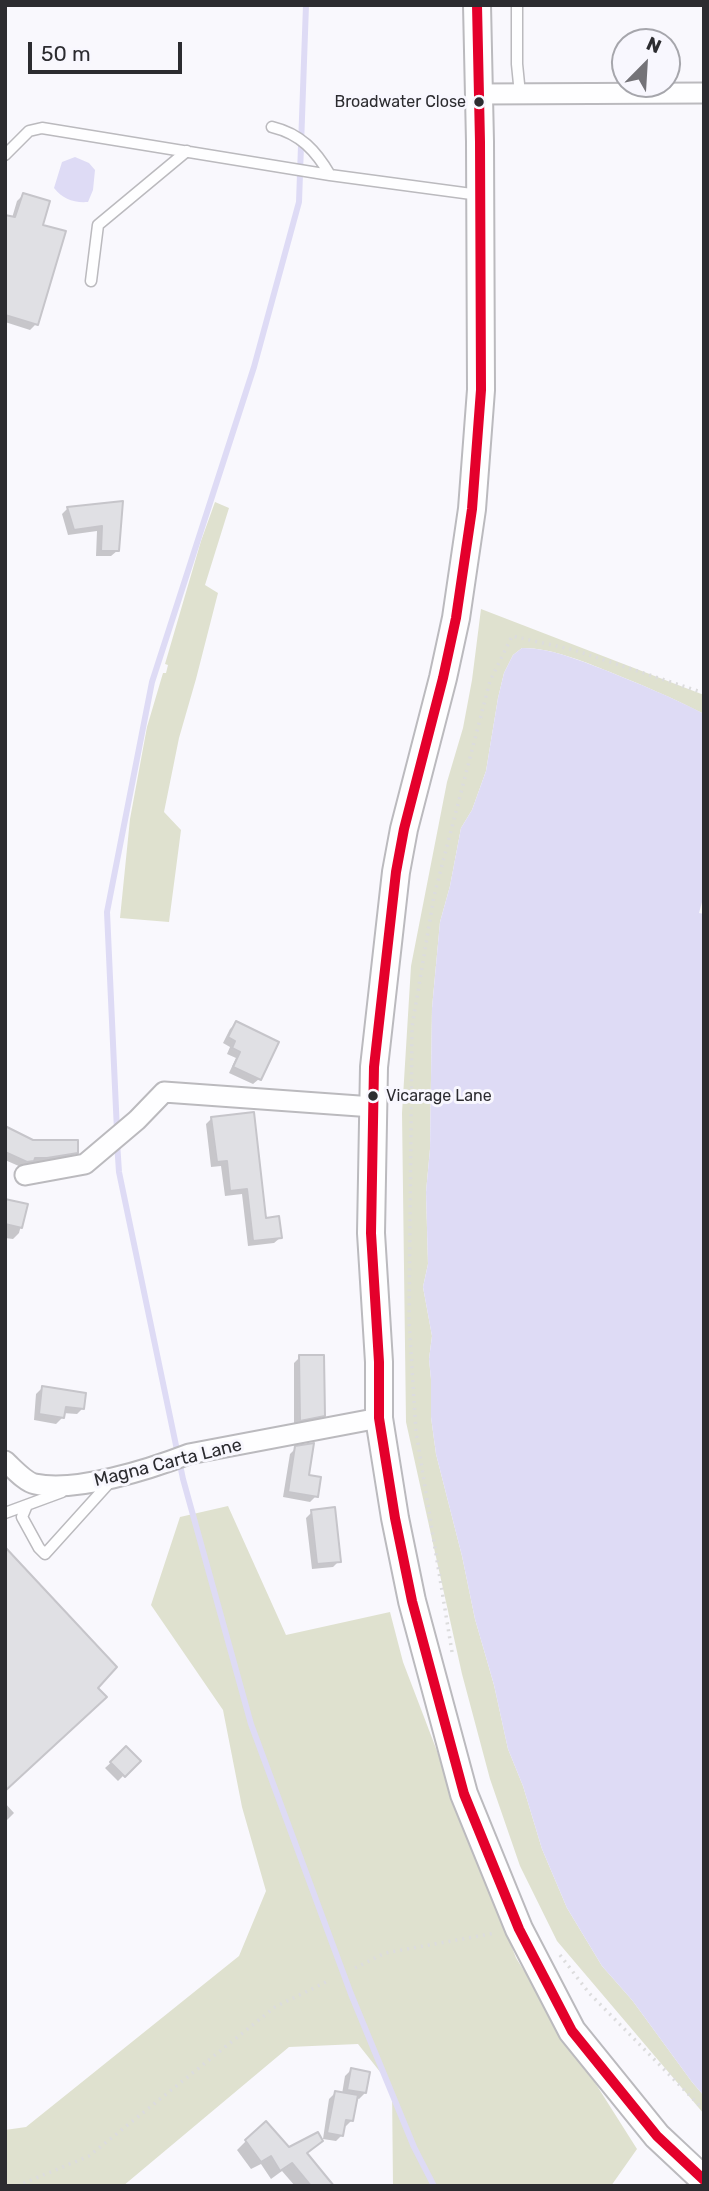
<!DOCTYPE html>
<style>
body{margin:0}
#map{position:relative;width:709px;height:2191px;overflow:hidden;background:#f9f8fd;font-family:Rubik,sans-serif}
canvas{display:block}
.frame{position:absolute;inset:0;border:7px solid #2c2c30;pointer-events:none}
.north{position:absolute;left:611px;top:28px;width:70px;height:70px;box-sizing:border-box;background:#f8f7fe;border:2px solid #a6a6ac;border-radius:50%;rotate:24deg;font-size:19px;font-weight:700;line-height:28px;text-align:center;color:#2c2c30}
.north::after{content:'';display:block;margin:auto;width:24px;height:32px;background:#747378;clip-path:polygon(50% 0,100% 100%,50% 72%,0 100%)}
.scale{position:absolute;left:28px;top:42px;width:154px;height:32px;box-sizing:border-box;border:4px solid #2c2c30;border-top:0;padding-left:9px;font-size:21px;line-height:24px;white-space:nowrap;color:#2c2c30;-webkit-text-stroke:5px #f8f7fe;paint-order:stroke}
</style>
<div id="map">
<canvas width="709" height="2191"></canvas>
<div class="frame"></div>
<div class="north">N</div>
<div class="scale">50 m</div>
</div>
<script>
const ctx = document.querySelector('canvas').getContext('2d');
ctx.lineJoin = 'round';
function fillPath(path, color) { ctx.fillStyle = color; ctx.fill(path, 'evenodd'); }
function strokePath(path, color, width, dash) { ctx.strokeStyle = color; ctx.lineWidth = width; ctx.lineCap = dash ? 'butt' : 'round'; ctx.setLineDash(dash || []); ctx.stroke(path); }
function drawText(font, color, halo, rows, align = 'center') {
  ctx.font = font + ' Rubik,sans-serif'; ctx.lineWidth = 6; ctx.setLineDash([]); ctx.textBaseline = 'middle'; ctx.strokeStyle = halo; ctx.fillStyle = color; for (const [text, x, y, turn = 0] of rows) {
    ctx.save(); ctx.translate(x, y); ctx.rotate((+turn || 0) * Math.PI / 180); ctx.textAlign = isNaN(turn) ? turn : align; if (halo) ctx.strokeText(text, 0, 0); ctx.fillText(text, 0, 0); ctx.restore();
  }
}
fillPath(new Path2D(`
 M 215,502 L 229,508 L 205,585 L 218,593 L 196,679 L 179,738 L 164,812 L 181,830 L 169,922 L 120,918 L 130,819 L 147,727 L 163,673 L 166,673 L 168,665 L 165,664 L 201,541 Z
 M 481,609 L 704,695 L 704,714 C 673,698 642,685 610,672 C 582,661 552,648 522,648 L 513,655 L 504,673 L 498,698 L 486,771 L 472,810 L 461,828 L 450,886 L 440,922 L 432,1008 L 430,1149 L 426,1192 L 428,1264 L 423,1287 L 432,1336 L 429,1359 L 431,1379 L 431,1417 L 436,1454 L 462,1556 L 475,1619 L 494,1685 L 508,1749 L 523,1786 L 542,1849 L 567,1908 L 602,1966 L 632,2000 L 692,2082 L 704,2096 L 704,2114 L 557,1941 L 520,1866 L 490,1779 L 462,1674 L 406,1422 L 402,1113 L 411,966 L 447,782 L 463,728 L 472,680 Z
 M 228,1506 L 286,1635 L 390,1612 L 403,1662 L 516,1958 L 637,2149 L 611,2186 L 393,2186 L 392,2087 L 358,2044 L 289,2047 L 123,2186 L 5,2186 L 5,2130 L 26,2127 L 239,1956 L 266,1891 L 242,1807 L 223,1710 L 151,1605 L 180,1517 Z`), '#dfe1cf');
fillPath(new Path2D(`
 M 75,157 L 89,163 L 95,170 L 93,190 L 88,202 C 73,203 63,199 54,188 L 62,162 Z
 M 522,648 C 551,648 578,660 605,670 C 639,684 672,697 704,714 L 704,895 L 699,913 L 704,914 L 704,2096 L 692,2082 L 632,2000 L 602,1966 L 567,1908 L 542,1849 L 523,1786 L 508,1749 L 494,1685 L 475,1619 L 462,1556 L 436,1454 L 431,1417 L 431,1379 L 429,1359 L 432,1336 L 423,1287 L 428,1264 L 426,1192 L 430,1149 L 432,1008 L 440,922 L 450,886 L 461,828 L 472,810 L 486,771 L 498,698 L 504,673 L 513,655 Z`), '#dedbf5');
fillPath(new Path2D(`
 M 23,195 L 41,226 L 36,324 L 30,330 L 5,322 L 5,217 L 12,218 L 17,201 Z
 M 122,503 L 117,551 L 111,556 L 96,556 L 97,531 L 68,535 L 62,514 L 68,508 Z
 M 236,1023 L 259,1079 L 253,1084 L 229,1073 L 236,1058 L 227,1054 L 230,1047 L 223,1043 L 230,1029 Z
 M 212,1118 L 265,1220 L 280,1238 L 274,1243 L 248,1246 L 242,1194 L 225,1196 L 221,1166 L 211,1167 L 206,1124 Z
 M 5,1128 L 33,1141 L 77,1152 L 71,1158 L 40,1164 L 29,1164 L 21,1167 L 5,1160 Z
 M 5,1200 L 26,1206 L 19,1233 L 13,1239 L 5,1238 Z
 M 300,1357 L 323,1415 L 317,1421 L 294,1425 L 294,1363 Z
 M 42,1388 L 83,1408 L 77,1414 L 63,1413 L 62,1418 L 56,1424 L 34,1420 L 36,1394 Z
 M 296,1448 L 316,1496 L 310,1502 L 283,1497 L 290,1454 Z
 M 312,1512 L 339,1561 L 333,1567 L 312,1569 L 306,1518 Z
 M 126,1749 L 138,1761 L 118,1781 L 105,1768 Z
 M 5,1803 L 14,1813 L 5,1822 Z
 M 351,2070 L 365,2093 L 359,2099 L 356,2098 L 352,2120 L 346,2126 L 343,2126 L 342,2135 L 336,2141 L 323,2139 L 329,2099 L 335,2093 L 342,2094 L 345,2076 Z
 M 246,2141 L 289,2150 L 321,2141 L 306,2154 L 332,2186 L 295,2186 L 282,2171 L 271,2179 L 261,2164 L 251,2169 L 237,2150 Z`), '#0003');
strokePath(new Path2D(`
 M 117,1131 L 107,912 L 152,682 L 254,367 L 299,202 L 306,5
 M 117,1142 L 119,1172 L 183,1479 L 251,1724 L 351,1994 L 414,2147 L 434,2186`), '#dedbf5', 6);
const building = new Path2D(`
 M 23,193 L 50,201 L 43,225 L 66,231 L 38,325 L 5,315 L 5,215 L 15,217 Z
 M 123,501 L 119,551 L 101,551 L 102,526 L 74,530 L 67,507 Z
 M 236,1021 L 279,1042 L 261,1080 L 233,1067 L 240,1052 L 232,1048 L 235,1041 L 228,1037 Z
 M 254,1112 L 266,1218 L 279,1216 L 282,1238 L 253,1241 L 247,1189 L 230,1191 L 227,1161 L 217,1162 L 211,1117 Z
 M 5,1126 L 33,1140 L 78,1140 L 78,1153 L 47,1158 L 35,1158 L 34,1161 L 27,1162 L 5,1152 Z
 M 5,1199 L 28,1204 L 22,1228 L 5,1224 Z
 M 299,1355 L 324,1355 L 325,1416 L 300,1421 Z
 M 42,1386 L 86,1393 L 84,1409 L 66,1407 L 64,1418 L 39,1414 Z
 M 314,1443 L 309,1475 L 321,1477 L 318,1497 L 288,1492 L 295,1446 Z
 M 335,1507 L 341,1562 L 317,1564 L 311,1510 Z
 M 5,1547 L 117,1667 L 98,1688 L 107,1697 L 5,1791 Z
 M 126,1746 L 141,1761 L 125,1777 L 110,1762 Z
 M 351,2068 L 370,2072 L 366,2093 L 347,2090 Z
 M 335,2091 L 358,2095 L 353,2121 L 346,2120 L 343,2136 L 327,2133 Z
 M 266,2121 L 289,2147 L 318,2132 L 323,2141 L 307,2153 L 334,2186 L 311,2186 L 292,2163 L 280,2171 L 271,2156 L 261,2162 L 245,2140 Z`);
fillPath(building, '#e0e0e4');
strokePath(building, '#c6c5ca', 2);
const lane = new Path2D(`
 M 517,5 L 517,64 L 520,94
 M 272,127 C 301,134 316,151 330,175
 M 5,155 L 29,131 L 42,128 L 330,175 L 479,195
 M 91,281 L 98,225 L 187,151
 M 27,1505 L 22,1517 L 39,1548 L 45,1554 L 110,1482
 M 5,1513 L 62,1492`);
const street = new Path2D(`
 M 479,94 L 704,93
 M 25,1175 L 85,1164 L 137,1120 L 164,1092 L 373,1107
 M 5,1461 C 13,1468 25,1482 35,1484 C 76,1493 150,1469 189,1454 L 379,1418`);
const secondary = new Path2D(`
 M 477,5 L 480,142 L 481,390 L 472,509 L 456,618 L 443,678 L 404,829 L 396,872 L 374,1067 L 371,1233 L 379,1362 L 379,1418 L 395,1518 L 412,1601 L 464,1794 L 519,1929 L 572,2031 L 657,2136 L 704,2180`);
strokePath(lane, '#bbbabe', 13);
strokePath(street, '#bbbabe', 23);
strokePath(secondary, '#bbbabe', 30);
strokePath(new Path2D(`
 M 452,1652 L 416,1432 L 409,1320 L 412,1027 L 434,896 L 490,681 L 512,636 L 574,650 L 704,693
 M 560,1955 L 589,1993 L 704,2110
 M 355,1968 L 385,1953 L 495,1933
 M 17,2186 L 89,2156 L 275,2007 L 328,1981`), '#dcdcdd', 3.5, [2, 5]);
strokePath(lane, '#fefeff', 10);
strokePath(street, '#fefeff', 19);
strokePath(secondary, '#fefeff', 26);
strokePath(new Path2D(`
 M 477,5 L 480,142 L 481,390 L 472,509 L 456,618 L 443,678 L 404,829 L 396,872 L 374,1067 L 371,1233 L 379,1362 L 379,1418 L 395,1518 L 412,1601 L 464,1794 L 519,1929 L 572,2031 L 657,2136 L 704,2180`), '#e4002b', 10);
for (const [x, y, r, color] of [
 [479,102,6,"#2c2c30"],
 [373,1096,6,"#2c2c30"]
]) { const dot = new Path2D(); dot.arc(x, y, r, 0, 2 * Math.PI); ctx.fillStyle = color; ctx.fill(dot); strokePath(dot, '#f8f7fe', 2.5); }
drawText('16px', '#2c2c30', '#f8f7fe', [
 ["Broadwater Close",466,102],
 ["Vicarage Lane",386,1096,"left"]
], 'right');
drawText('18px', '#2c2c30', '#f8f7fe', [
 ["Magna Carta Lane",168,1463,-14]
]);
</script>
